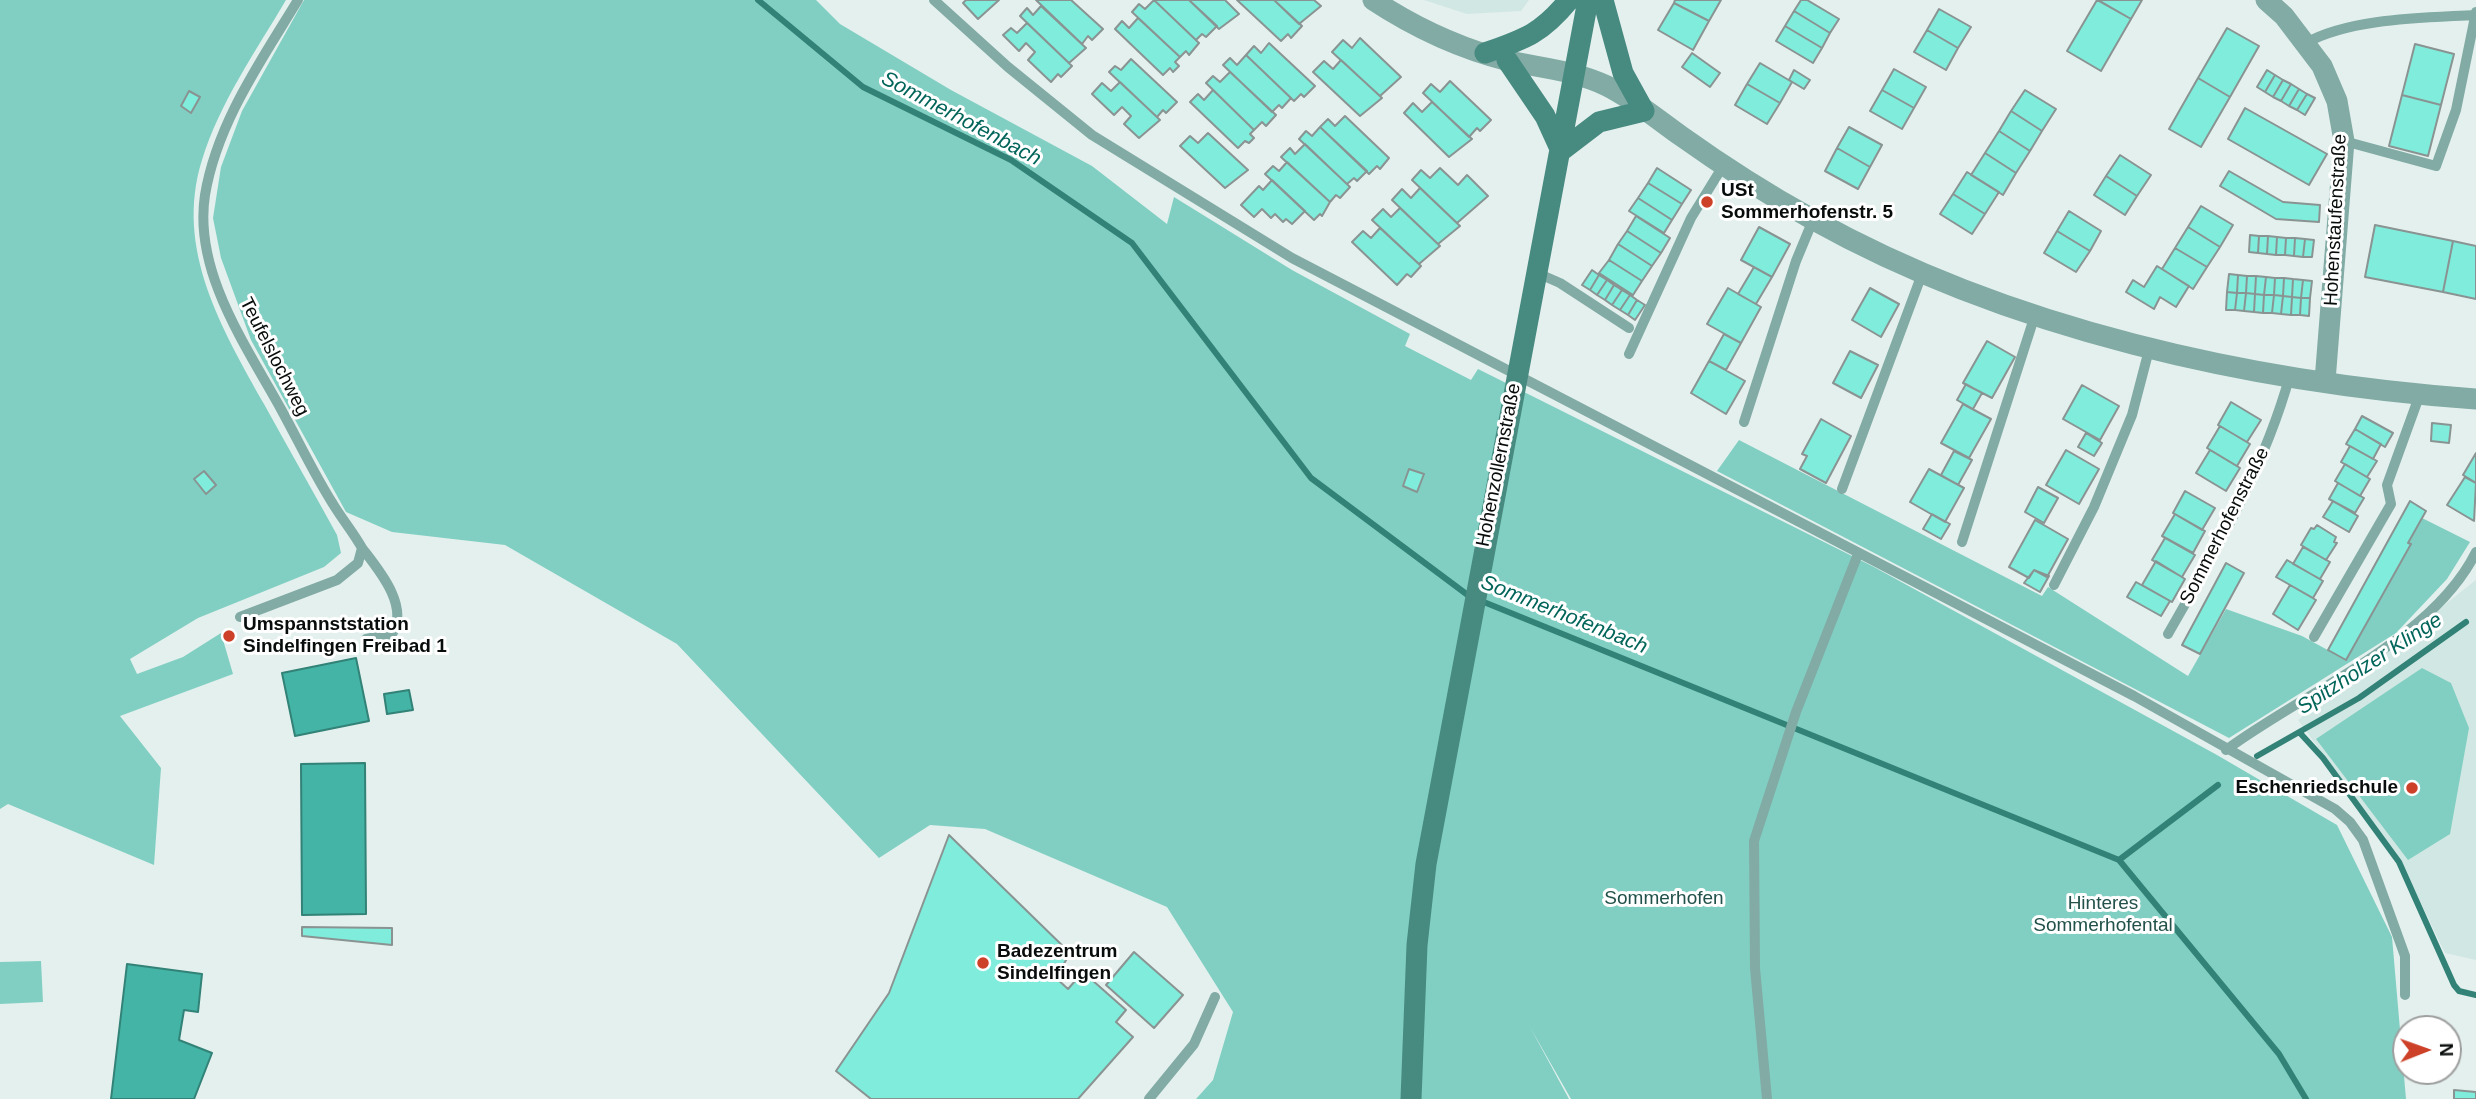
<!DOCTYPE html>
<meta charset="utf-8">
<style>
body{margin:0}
#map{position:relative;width:2476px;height:1099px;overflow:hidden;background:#e4f0ee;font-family:Helvetica,sans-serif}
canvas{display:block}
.north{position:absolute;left:2392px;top:1015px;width:70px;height:70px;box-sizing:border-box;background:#fff;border:2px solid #9d9e9e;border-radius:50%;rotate:89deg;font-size:19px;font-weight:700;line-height:28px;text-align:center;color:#090c0c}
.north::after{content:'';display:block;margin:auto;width:24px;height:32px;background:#cc4127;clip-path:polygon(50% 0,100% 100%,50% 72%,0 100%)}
</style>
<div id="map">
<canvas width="2476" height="1099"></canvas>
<div class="north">N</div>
</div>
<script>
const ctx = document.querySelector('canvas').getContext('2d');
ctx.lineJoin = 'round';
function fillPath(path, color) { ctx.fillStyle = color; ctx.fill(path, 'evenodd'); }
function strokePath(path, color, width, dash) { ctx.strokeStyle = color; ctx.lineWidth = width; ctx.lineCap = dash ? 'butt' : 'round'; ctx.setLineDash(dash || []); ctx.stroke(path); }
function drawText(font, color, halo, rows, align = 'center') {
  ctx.font = font + ' Helvetica,sans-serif'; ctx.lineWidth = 6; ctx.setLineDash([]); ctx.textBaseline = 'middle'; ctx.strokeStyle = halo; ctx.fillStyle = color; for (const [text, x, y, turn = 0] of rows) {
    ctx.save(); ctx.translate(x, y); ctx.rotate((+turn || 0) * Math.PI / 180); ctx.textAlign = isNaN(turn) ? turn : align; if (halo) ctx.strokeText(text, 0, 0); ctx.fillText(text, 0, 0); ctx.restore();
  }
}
fillPath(new Path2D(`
 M 1424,0 L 1529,0 L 1521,11 L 1467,14 Z
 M 2476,580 L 2476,960 L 2445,953 L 2398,856 L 2298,720 Z`), '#d1e7e3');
fillPath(new Path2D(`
 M 0,0 L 286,0 C 256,51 220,102 202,160 C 174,249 222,329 264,404 C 288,448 313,491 337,535 L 341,553 L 324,567 L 198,618 L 130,659 L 137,674 L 183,657 L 221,633 L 233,674 L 120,716 L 161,768 L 154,865 L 8,804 L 0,809 Z
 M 304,0 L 816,0 L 840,24 L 951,90 L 1092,166 L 1167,224 L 1174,197 L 1292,270 L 1410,334 L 1405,346 L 1471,380 L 1478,369 L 1874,567 L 2217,755 L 2337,825 L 2392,937 L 2406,1099 L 1571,1099 L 1530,1027 L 1569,1099 L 1196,1099 L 1213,1080 L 1233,1012 L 1167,907 L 985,829 L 930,825 L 879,858 L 677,644 L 505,545 L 392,532 L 346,512 L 251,340 L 221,258 L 213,218 L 221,167 L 242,111 Z
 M 1739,440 L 2042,596 L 2048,587 L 2188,676 L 2226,609 L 2302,636 L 2346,660 L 2411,545 L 2408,543 L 2422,518 L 2470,542 L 2447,579 L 2396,633 L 2229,738 L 1717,471 Z
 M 2422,668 L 2451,683 L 2469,728 L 2450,834 L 2408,860 L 2316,739 Z
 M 41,961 L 43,1002 L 0,1004 L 0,962 Z`), '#81cfc2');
const water = new Path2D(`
 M 356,658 L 369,721 L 295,736 L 282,673 Z
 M 409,690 L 413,710 L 387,714 L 384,694 Z
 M 365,763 L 366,914 L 302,915 L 301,764 Z
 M 127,964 L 202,974 L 198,1012 L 184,1010 L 179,1040 L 212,1053 L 194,1099 L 111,1099 Z`);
fillPath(water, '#43b4a5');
strokePath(water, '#328277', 2);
strokePath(new Path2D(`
 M 758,0 L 863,87 L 1011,160 L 1132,243 L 1311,478 L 1469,596 L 2119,860 L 2279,1054 L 2306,1099
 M 2300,733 L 2323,758 L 2399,862 L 2454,985 L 2459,991 L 2476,995
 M 2257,756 L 2359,698 L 2466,622
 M 2119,860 L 2218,785`), '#328277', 6);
const building = new Path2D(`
 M 966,0 L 999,0 L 978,19 L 963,3 Z
 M 1036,0 L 1071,0 L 1103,29 L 1092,40 L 1088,36 L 1082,44 Z
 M 1154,0 L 1189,0 L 1217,26 L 1206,37 L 1202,34 L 1196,40 Z
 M 1154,0 L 1199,43 L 1189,55 L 1186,51 L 1180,57 L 1132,12 L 1139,4 L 1145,9 Z
 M 1189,0 L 1225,0 L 1239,14 L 1219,29 Z
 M 1237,0 L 1274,0 L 1302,26 L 1291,38 L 1288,34 L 1281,41 Z
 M 1274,0 L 1314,0 L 1321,6 L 1299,24 Z
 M 1675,0 L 1721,0 L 1709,21 L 1674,3 Z
 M 1801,0 L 1807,0 L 1839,19 L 1830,33 L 1794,11 Z
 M 2097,0 L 2131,19 L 2101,71 L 2067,51 Z
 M 2098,0 L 2142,0 L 2131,19 Z
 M 1674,3 L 1709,21 L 1693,50 L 1658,30 Z
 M 1041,6 L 1086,48 L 1069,63 L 1020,16 L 1027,8 L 1033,15 Z
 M 1939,9 L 1971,27 L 1958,48 L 1927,30 Z
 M 1794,11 L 1830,33 L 1822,48 L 1785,26 Z
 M 1138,18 L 1180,57 L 1175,62 L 1179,66 L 1173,72 L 1170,68 L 1163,75 L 1115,29 L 1122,21 L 1129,28 Z
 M 1027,23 L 1072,66 L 1061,77 L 1058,74 L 1051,82 L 1028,60 L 1035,52 L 1026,43 L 1019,51 L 1003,35 L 1011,28 L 1017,33 Z
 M 1785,26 L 1822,48 L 1813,63 L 1776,41 Z
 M 2227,28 L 2259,46 L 2230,97 L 2198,78 Z
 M 1927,30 L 1958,48 L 1946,70 L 1914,52 Z
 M 1360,38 L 1401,77 L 1380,96 L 1332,52 L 1343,40 L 1352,48 Z
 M 1269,43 L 1315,86 L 1304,97 L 1301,94 L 1294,101 L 1246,55 L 1254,46 L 1261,53 Z
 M 2415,44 L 2454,54 L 2441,105 L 2402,95 Z
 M 1692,53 L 1720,73 L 1710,87 L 1682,67 Z
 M 1246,55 L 1291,98 L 1282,108 L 1279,105 L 1272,112 L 1223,65 L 1230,58 L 1237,65 Z
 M 1131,59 L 1177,102 L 1166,113 L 1163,110 L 1157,117 L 1109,72 L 1115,66 L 1121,70 Z
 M 1341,60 L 1382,98 L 1360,116 L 1313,72 L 1324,61 L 1333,69 Z
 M 1760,63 L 1792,82 L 1780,103 L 1747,84 Z
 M 1894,69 L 1926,87 L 1914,108 L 1882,90 Z
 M 1794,70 L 1810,80 L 1804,89 L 1789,80 Z
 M 2267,70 L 2275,75 L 2265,92 L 2257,87 Z
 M 1230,72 L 1276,115 L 1266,126 L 1262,122 L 1254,130 L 1206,83 L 1213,76 L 1220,82 Z
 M 2275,75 L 2283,80 L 2273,97 L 2265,92 Z
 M 2198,78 L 2230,97 L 2201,147 L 2169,129 Z
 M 2283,80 L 2291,84 L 2281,101 L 2273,97 Z
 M 1450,81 L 1491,120 L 1480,131 L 1477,128 L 1469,137 L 1423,93 L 1431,84 L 1440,92 Z
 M 1120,82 L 1160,120 L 1139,138 L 1124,124 L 1131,116 L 1122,107 L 1114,115 L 1092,94 L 1102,83 L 1111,91 Z
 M 1747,84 L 1780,103 L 1767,124 L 1735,105 Z
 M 2291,84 L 2299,89 L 2289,106 L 2281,101 Z
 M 2299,89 L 2307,94 L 2297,110 L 2289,106 Z
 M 1213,90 L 1254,130 L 1250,134 L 1254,138 L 1249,143 L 1245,141 L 1238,148 L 1190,102 L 1198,94 L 1204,100 Z
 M 1882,90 L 1914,108 L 1902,129 L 1870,111 Z
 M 2025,90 L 2056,109 L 2042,131 L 2011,111 Z
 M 189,91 L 200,97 L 191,113 L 181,106 Z
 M 2307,94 L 2315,98 L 2305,115 L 2297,110 Z
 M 2402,95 L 2441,105 L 2428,156 L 2389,146 Z
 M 1432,102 L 1472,139 L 1449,157 L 1404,113 L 1413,103 L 1422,112 Z
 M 2245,108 L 2327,154 L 2309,185 L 2228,139 Z
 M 2011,111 L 2042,131 L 2030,151 L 1999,131 Z
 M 1345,116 L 1389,158 L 1380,169 L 1377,166 L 1369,174 L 1320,127 L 1328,119 L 1335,126 Z
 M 1320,127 L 1367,171 L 1357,181 L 1354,178 L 1347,184 L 1299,139 L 1306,131 L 1312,136 Z
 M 1849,127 L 1882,145 L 1870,167 L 1837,148 Z
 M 1999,131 L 2030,151 L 2016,173 L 1985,153 Z
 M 1208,133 L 1248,170 L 1225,188 L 1180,146 L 1190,136 L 1198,143 Z
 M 1305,144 L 1350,187 L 1340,198 L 1336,195 L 1330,202 L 1281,157 L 1290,148 L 1295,154 Z
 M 1837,148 L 1870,167 L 1858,189 L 1825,171 Z
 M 1985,153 L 2016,173 L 2003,195 L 1971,175 Z
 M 2120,155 L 2151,175 L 2137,196 L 2106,176 Z
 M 1287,162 L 1330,202 L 1322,216 L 1320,214 L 1314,220 L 1265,174 L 1273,166 L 1279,171 Z
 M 1440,168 L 1458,185 L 1467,175 L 1488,196 L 1457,223 L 1412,180 L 1421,170 L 1430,178 Z
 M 1657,168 L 1691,190 L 1682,204 L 1648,183 Z
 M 2229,171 L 2283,202 L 2320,205 L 2319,222 L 2276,219 L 2220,186 Z
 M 1967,172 L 1999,192 L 1985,214 L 1953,194 Z
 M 2106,176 L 2137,196 L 2125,215 L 2094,195 Z
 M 1272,180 L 1305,211 L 1292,224 L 1286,219 L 1283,222 L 1275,214 L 1271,218 L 1262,209 L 1254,217 L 1241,205 L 1259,186 L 1263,190 Z
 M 1648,183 L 1682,204 L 1672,220 L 1638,198 Z
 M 1420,188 L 1460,226 L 1438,244 L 1392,200 L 1402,189 L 1411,198 Z
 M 1953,194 L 1985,214 L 1972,234 L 1940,214 Z
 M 1638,198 L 1672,220 L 1664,233 L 1629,211 Z
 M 2201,206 L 2233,225 L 2220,247 L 2188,227 Z
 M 1400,208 L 1440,246 L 1419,264 L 1372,220 L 1383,209 L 1391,217 Z
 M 2069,211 L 2101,231 L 2090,251 L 2057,231 Z
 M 1636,216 L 1670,238 L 1661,253 L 1627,231 Z
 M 2375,225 L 2453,241 L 2443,292 L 2365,277 Z
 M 1759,227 L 1790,244 L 1772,277 L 1741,260 Z
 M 2188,227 L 2220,247 L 2207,267 L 2175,248 Z
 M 1380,228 L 1421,266 L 1411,277 L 1407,274 L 1397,285 L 1352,242 L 1363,231 L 1371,238 Z
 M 1627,231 L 1661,253 L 1652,266 L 1618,244 Z
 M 2057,231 L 2090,251 L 2076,272 L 2044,253 Z
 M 2250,235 L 2259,236 L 2258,253 L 2249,252 Z
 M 2259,236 L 2268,236 L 2267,254 L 2258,253 Z
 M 2268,236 L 2277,237 L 2276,255 L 2267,254 Z
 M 2277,237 L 2286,238 L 2285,255 L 2276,255 Z
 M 2286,238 L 2295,238 L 2294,256 L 2285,255 Z
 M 2295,238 L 2305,239 L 2303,257 L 2294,256 Z
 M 2305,239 L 2314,240 L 2312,257 L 2303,257 Z
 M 2453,241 L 2476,246 L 2476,299 L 2443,292 Z
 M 1618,244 L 1652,266 L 1642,281 L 1609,260 Z
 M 2175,248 L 2207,267 L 2193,289 L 2162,269 Z
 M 1609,260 L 1642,281 L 1633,295 L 1599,273 Z
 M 2157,266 L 2189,286 L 2176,307 L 2160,297 L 2154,309 L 2126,292 L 2133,280 L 2144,287 Z
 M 1754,267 L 1772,277 L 1756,304 L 1738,294 Z
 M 1592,270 L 1599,275 L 1590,290 L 1582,285 Z
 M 2229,274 L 2238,275 L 2237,293 L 2227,292 Z
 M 1599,275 L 1607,280 L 1597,295 L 1590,290 Z
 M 2238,275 L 2247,276 L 2246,293 L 2237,293 Z
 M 2247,276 L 2256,276 L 2255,294 L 2246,293 Z
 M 2256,276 L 2266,277 L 2264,295 L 2255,294 Z
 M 2266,277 L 2275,278 L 2274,295 L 2264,295 Z
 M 2275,278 L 2284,278 L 2283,296 L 2274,295 Z
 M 2284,278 L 2293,279 L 2292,297 L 2283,296 Z
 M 2293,279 L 2303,280 L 2301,298 L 2292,297 Z
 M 1607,280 L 1614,285 L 1605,300 L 1597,295 Z
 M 2303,280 L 2312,281 L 2310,298 L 2301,298 Z
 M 1614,285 L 1622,290 L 1612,305 L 1605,300 Z
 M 1728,288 L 1761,307 L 1741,343 L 1707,324 Z
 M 1870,288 L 1899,304 L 1881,337 L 1852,320 Z
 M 1622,290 L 1630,295 L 1620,310 L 1612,305 Z
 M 2227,292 L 2237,293 L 2235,310 L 2226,310 Z
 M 2237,293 L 2246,293 L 2244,311 L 2235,310 Z
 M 2246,293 L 2255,294 L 2254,312 L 2244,311 Z
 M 2255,294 L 2264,295 L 2263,313 L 2254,312 Z
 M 1630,295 L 1637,300 L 1628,315 L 1620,310 Z
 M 2264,295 L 2274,295 L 2272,313 L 2263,313 Z
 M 2274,295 L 2283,296 L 2281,314 L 2272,313 Z
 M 2283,296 L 2292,297 L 2291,315 L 2281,314 Z
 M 2292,297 L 2301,298 L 2300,315 L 2291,315 Z
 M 2301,298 L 2310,298 L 2309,316 L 2300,315 Z
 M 1637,300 L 1645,305 L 1635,320 L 1628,315 Z
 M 1724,334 L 1741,343 L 1726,370 L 1709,361 Z
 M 1987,341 L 2015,357 L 1992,398 L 1963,383 Z
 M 1850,351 L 1878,365 L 1861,398 L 1833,383 Z
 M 1709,361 L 1745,381 L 1726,414 L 1691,393 Z
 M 1966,384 L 1982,393 L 1973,409 L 1957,400 Z
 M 2082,385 L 2119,406 L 2100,440 L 2063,419 Z
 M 2231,402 L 2261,420 L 2247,442 L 2218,425 Z
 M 1963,404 L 1991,419 L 1969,458 L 1941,443 Z
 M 2362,416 L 2393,433 L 2385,447 L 2355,429 Z
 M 1821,419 L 1851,436 L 1826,483 L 1800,469 L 1807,456 L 1802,454 Z
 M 2432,423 L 2451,425 L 2449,443 L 2431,441 Z
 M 2220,426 L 2250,444 L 2237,466 L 2207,448 Z
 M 2355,429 L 2381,444 L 2373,459 L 2346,444 Z
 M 2086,433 L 2102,443 L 2094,456 L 2078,447 Z
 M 2350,446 L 2377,461 L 2367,477 L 2341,462 Z
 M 2066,450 L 2099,469 L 2079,504 L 2046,485 Z
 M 2210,450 L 2240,468 L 2226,491 L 2196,473 Z
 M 1954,451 L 1972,460 L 1958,485 L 1941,475 Z
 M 2476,453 L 2476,483 L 2463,475 Z
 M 2345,464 L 2370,479 L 2360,496 L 2335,481 Z
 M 1409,469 L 1424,474 L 1417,492 L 1403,486 Z
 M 1929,469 L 1964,488 L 1945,522 L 1910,502 Z
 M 204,471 L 216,485 L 206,494 L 194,479 Z
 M 2465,477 L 2476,483 L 2474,521 L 2447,505 Z
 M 2338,483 L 2364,498 L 2355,513 L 2329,499 Z
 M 2038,487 L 2058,498 L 2044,523 L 2025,512 Z
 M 2185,491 L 2215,508 L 2202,530 L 2173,513 Z
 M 2333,501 L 2358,516 L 2349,532 L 2323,517 Z
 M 2410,501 L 2426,511 L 2408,543 L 2411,544 L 2346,660 L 2328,650 Z
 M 1932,514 L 1950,524 L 1941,539 L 1923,529 Z
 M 2175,514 L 2205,531 L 2193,553 L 2162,536 Z
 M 2035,520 L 2068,539 L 2047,577 L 2034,570 L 2029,578 L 2009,567 Z
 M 2317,525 L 2336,537 L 2334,542 L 2337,543 L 2326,560 L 2301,545 L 2311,528 L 2314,529 Z
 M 2165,538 L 2195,555 L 2182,577 L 2152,560 Z
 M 2303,547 L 2330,562 L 2320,579 L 2293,564 Z
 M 2287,560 L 2323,581 L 2313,598 L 2276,577 Z
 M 2156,561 L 2185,579 L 2172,602 L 2142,585 Z
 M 2226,563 L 2244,573 L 2200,654 L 2182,645 Z
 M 2034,570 L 2049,576 L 2040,592 L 2024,583 Z
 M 2136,582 L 2170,601 L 2161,616 L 2127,597 Z
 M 2290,585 L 2316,600 L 2298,630 L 2273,614 Z
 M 949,835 L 1070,953 L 1056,978 L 1068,989 L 1083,972 L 1126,1010 L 1116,1022 L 1133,1037 L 1078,1099 L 871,1099 L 836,1071 L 889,993 Z
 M 302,927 L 392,928 L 392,945 L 302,936 Z
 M 1134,952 L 1183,995 L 1154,1028 L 1106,985 Z
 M 2454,1090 L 2476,1092 L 2476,1099 L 2454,1099 Z`);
fillPath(building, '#80ecdc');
strokePath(building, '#899492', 2);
strokePath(new Path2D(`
 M 934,0 L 1008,67 L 1092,135 L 1292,258 L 2134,696 L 2335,809 L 2350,822 L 2363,840 L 2405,956 L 2405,995
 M 2306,43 C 2351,18 2424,18 2475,15
 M 2344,141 L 2436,166 L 2456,110 L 2476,12
 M 1537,273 L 1560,283 L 1629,328
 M 1629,354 L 1691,218 L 1723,166
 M 1744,422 L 1796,261 L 1813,220
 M 1842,489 L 1922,274
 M 1962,542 L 2035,315
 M 362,548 C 378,569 410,606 392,634 L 366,639
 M 2054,585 L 2094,507 L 2132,415 L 2150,346
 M 240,617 L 337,580 L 358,563 L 362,548 C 353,532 342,519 333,504 C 314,474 299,442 282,411 C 247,347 193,272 205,195 C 217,123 261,61 298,0
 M 2168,634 C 2216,550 2264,469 2290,375
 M 2314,637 L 2391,504 L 2387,485 L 2420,394
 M 2226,750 C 2304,692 2432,641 2476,552
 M 1149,1099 L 1194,1044 L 1215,997
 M 1767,1099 L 1755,968 L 1754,841 L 1796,712 L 1858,554`), '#81aba4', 10);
strokePath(new Path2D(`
 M 1373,0 C 1414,27 1461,49 1509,61 C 1542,68 1576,71 1607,86 C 1633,99 1657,119 1681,136 C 1723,166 1767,194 1812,219 C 2009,329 2252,383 2476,399
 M 2266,0 L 2284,16 L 2322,66 L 2337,101 L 2344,141 L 2325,381`), '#81aba4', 21);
strokePath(new Path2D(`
 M 1485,53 C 1525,39 1541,34 1569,0
 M 1507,60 L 1545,116 L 1561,151
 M 1561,151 L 1599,122 L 1644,111 L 1623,73 L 1603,0
 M 1411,1099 L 1417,945 L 1426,864 L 1588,0`), '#478a80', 21);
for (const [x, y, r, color] of [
 [1707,202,7,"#cc4127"],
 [229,636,7,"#cc4127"],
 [2412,788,7,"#cc4127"],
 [983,963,7,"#cc4127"]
]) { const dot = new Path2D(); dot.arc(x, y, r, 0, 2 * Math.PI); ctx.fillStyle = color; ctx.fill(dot); strokePath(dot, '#fff', 2.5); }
drawText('bold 19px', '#090c0c', '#fff', [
 ["USt",1721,191],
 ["Sommerhofenstr. 5",1721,213],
 ["Umspannststation",243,625],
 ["Sindelfingen Freibad 1",243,647],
 ["Eschenriedschule",2398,788,"right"],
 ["Badezentrum",997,952],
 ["Sindelfingen",997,974]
], 'left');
drawText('19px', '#090c0c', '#fff', [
 ["Hohenstaufenstraße",2336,220,-87],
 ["Teufelslochweg",274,357,63],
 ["Hohenzollernstraße",1499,465,-79],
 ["Sommerhofenstraße",2225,526,-63]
]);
drawText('19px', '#21514a', '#fff', [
 ["Sommerhofen",1664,899],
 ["Hinteres",2103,904],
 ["Sommerhofental",2103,926]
]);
drawText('italic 21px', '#02655a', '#fff', [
 ["Sommerhofenbach",961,119,28],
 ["Sommerhofenbach",1564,615,22],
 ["Spitzholzer Klinge",2370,664,-33]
]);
</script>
